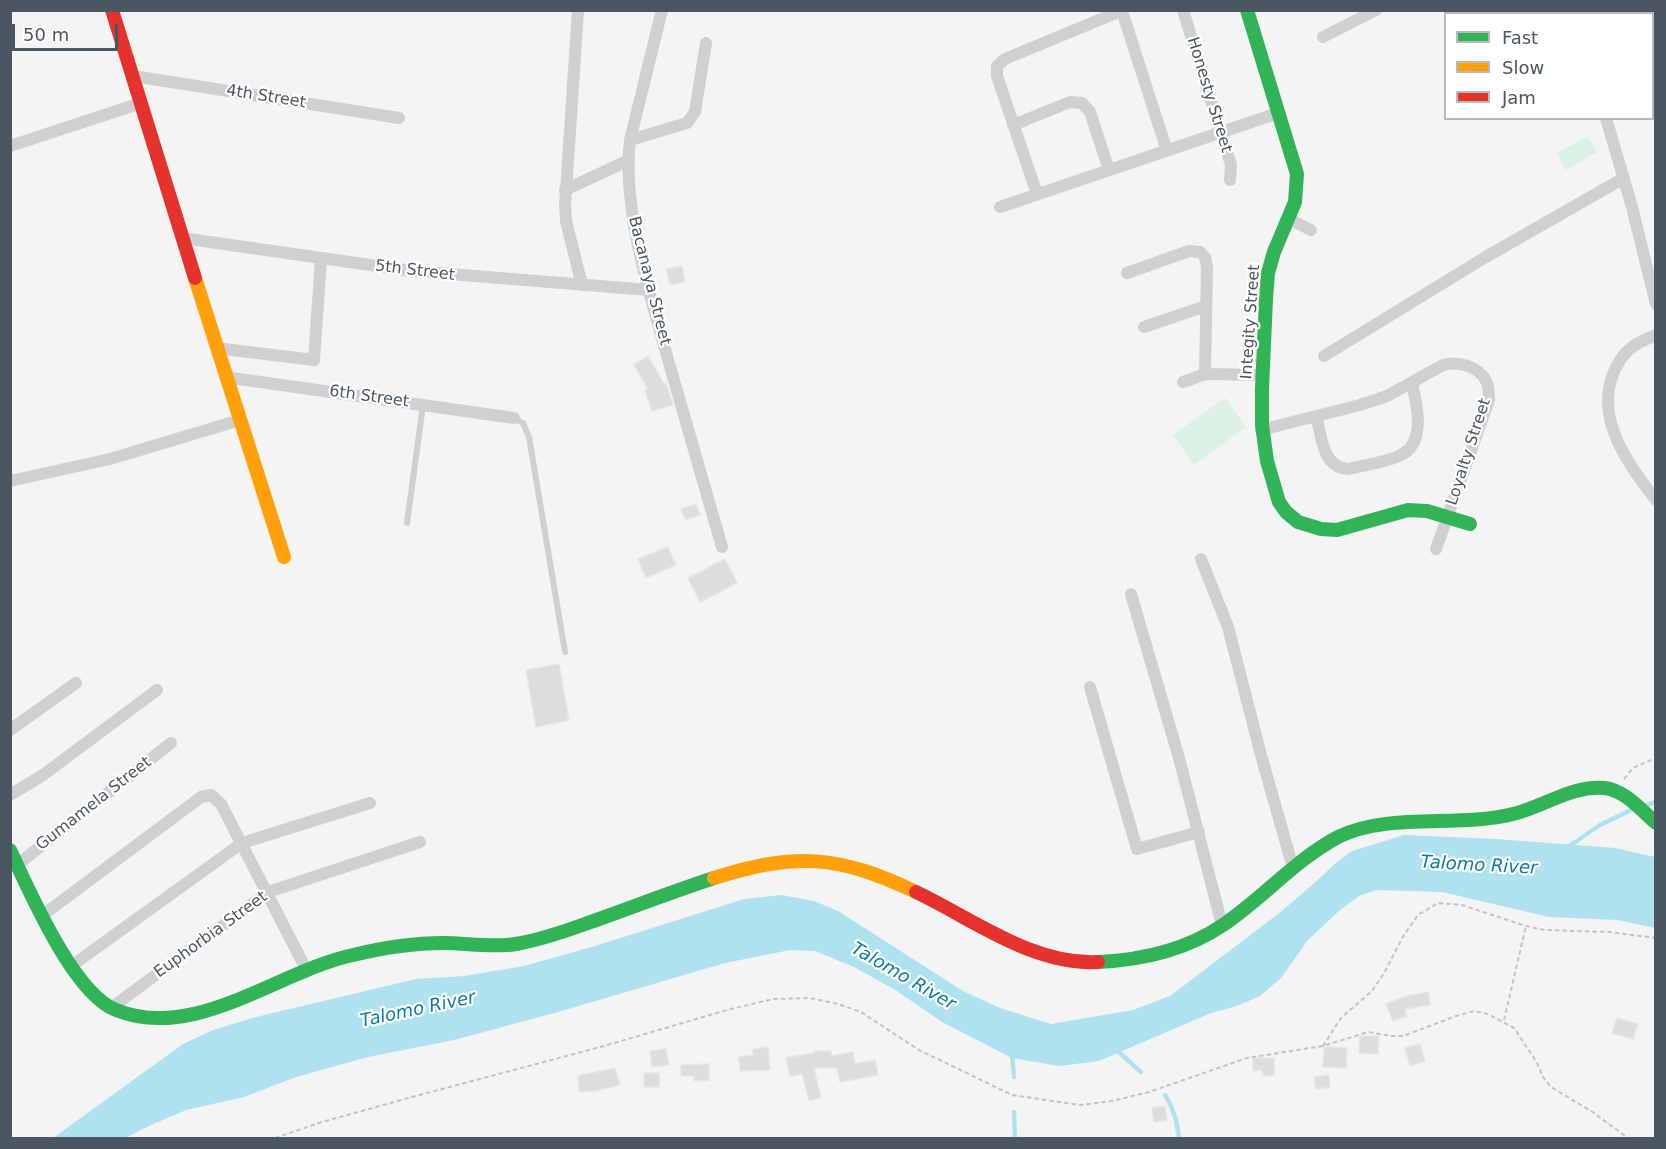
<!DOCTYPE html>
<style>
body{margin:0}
#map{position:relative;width:1666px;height:1149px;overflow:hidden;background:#f4f4f4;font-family:"DejaVu Sans",sans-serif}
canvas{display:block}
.frame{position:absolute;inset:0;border:12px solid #4a5661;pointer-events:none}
.legend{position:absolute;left:1444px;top:12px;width:210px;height:108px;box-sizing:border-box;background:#fff;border:2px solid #b7bbc0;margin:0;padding:8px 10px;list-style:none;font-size:18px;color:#4a5661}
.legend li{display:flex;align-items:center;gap:12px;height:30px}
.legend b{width:30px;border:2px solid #b7bbc0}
.scale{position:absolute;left:12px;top:24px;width:106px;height:27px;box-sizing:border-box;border:3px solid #4a5661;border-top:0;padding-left:8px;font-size:18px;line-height:21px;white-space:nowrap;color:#4a5661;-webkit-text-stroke:4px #fff;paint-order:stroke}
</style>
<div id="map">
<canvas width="1666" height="1149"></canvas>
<div class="frame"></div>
<ul class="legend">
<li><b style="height:8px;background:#30b455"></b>Fast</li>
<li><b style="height:8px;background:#ff9f0a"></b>Slow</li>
<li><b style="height:8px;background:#e5322d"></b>Jam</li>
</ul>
<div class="scale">50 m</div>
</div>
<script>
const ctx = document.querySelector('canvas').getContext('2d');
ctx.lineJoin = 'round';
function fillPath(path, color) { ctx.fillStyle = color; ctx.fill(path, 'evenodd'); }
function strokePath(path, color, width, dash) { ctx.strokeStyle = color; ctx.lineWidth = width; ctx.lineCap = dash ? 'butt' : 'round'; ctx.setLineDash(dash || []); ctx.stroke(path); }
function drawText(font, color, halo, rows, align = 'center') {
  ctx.font = font + ' "DejaVu Sans",sans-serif'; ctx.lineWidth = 4.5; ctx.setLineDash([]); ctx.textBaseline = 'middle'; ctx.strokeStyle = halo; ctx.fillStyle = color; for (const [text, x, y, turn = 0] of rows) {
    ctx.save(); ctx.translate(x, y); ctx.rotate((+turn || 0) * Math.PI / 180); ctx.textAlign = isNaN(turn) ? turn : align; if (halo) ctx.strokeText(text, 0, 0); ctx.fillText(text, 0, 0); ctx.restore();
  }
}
fillPath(new Path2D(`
 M 1588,136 L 1597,152 L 1566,170 L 1557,153 Z
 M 1225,398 L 1246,427 L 1194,465 L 1173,435 Z`), '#d9f2e3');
fillPath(new Path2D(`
 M 1404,835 L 1496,839 L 1615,848 L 1655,857 L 1655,928 L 1618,920 L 1549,917 L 1442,892 L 1376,890 L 1359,896 L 1339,911 L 1308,940 L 1281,978 L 1260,996 L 1237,1006 L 1211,1013 L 1099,1061 L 1059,1066 L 1012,1058 L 942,1022 L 897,991 L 854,967 L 815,951 L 790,950 L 725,963 L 558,1012 L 454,1040 L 368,1057 L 296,1077 L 244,1097 L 186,1110 L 149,1126 L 125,1138 L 53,1138 L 183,1044 L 213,1030 L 256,1017 L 416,979 L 464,976 L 524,966 L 595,946 L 744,899 L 782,895 L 814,901 L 838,911 L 963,991 L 1000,1008 L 1051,1024 L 1133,1010 L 1170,996 L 1278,914 L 1311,886 L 1338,861 L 1352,851 Z`), '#aee2f0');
strokePath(new Path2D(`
 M 1644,806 L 1656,802
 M 1568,847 L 1600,825 L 1633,809
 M 1114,1048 L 1141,1072
 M 1012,1053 L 1014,1077
 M 1165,1095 C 1174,1109 1177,1122 1179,1138
 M 1014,1112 L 1015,1138`), '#aee2f0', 4.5);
const building = new Path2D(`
 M 682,266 L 685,282 L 670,285 L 666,269 Z
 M 648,356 L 664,384 L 666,383 L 673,405 L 652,411 L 645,390 L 648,389 L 634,365 Z
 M 696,504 L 700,515 L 685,520 L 681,509 Z
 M 668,547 L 676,565 L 646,578 L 638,559 Z
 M 725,559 L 737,583 L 700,602 L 688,578 Z
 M 559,664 L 569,720 L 536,727 L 526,670 Z
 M 1428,992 L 1430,1005 L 1405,1009 L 1407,1016 L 1393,1021 L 1386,1004 L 1406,996 Z
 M 1617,1018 L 1638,1024 L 1633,1039 L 1612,1033 Z
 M 1360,1036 L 1379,1036 L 1378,1054 L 1359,1053 Z
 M 1420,1044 L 1425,1061 L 1410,1066 L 1405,1048 Z
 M 768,1047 L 770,1070 L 740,1071 L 739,1057 L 753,1055 L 753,1049 Z
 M 1324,1047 L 1347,1048 L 1346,1068 L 1323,1067 Z
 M 666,1049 L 669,1065 L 652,1067 L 650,1051 Z
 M 814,1051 L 831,1051 L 831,1056 L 853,1052 L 855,1064 L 875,1060 L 878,1075 L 840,1082 L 837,1068 L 814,1068 L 821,1098 L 809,1101 L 802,1074 L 790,1076 L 786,1058 L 813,1053 Z
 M 1253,1058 L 1274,1058 L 1274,1076 L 1263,1076 L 1262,1070 L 1253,1071 Z
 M 709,1064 L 709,1080 L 694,1081 L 694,1076 L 681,1076 L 681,1065 Z
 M 615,1068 L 620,1085 L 595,1091 L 579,1092 L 578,1076 Z
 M 644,1073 L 659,1073 L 659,1087 L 644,1087 Z
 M 1329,1075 L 1330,1087 L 1316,1089 L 1314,1077 Z
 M 1165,1106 L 1167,1120 L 1154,1122 L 1152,1108 Z`);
fillPath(building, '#ddddde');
strokePath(building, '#e5e6e7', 1.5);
strokePath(new Path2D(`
 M 1624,779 L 1633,768 L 1656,758
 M 1504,1020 L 1526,926
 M 1323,1046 L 1341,1018 L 1372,991 L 1384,973 L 1404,935 L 1418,915 L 1438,903 L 1462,905 L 1526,926 L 1544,930 L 1609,932 L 1656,938
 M 275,1138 L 322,1122 L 412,1097 L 604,1046 L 727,1010 L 773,999 L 810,998 L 838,1004 L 861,1012 L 919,1050 L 1012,1095 L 1080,1105 L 1112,1101 L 1149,1092 L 1247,1058 L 1323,1046 L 1368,1032 L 1391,1036 L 1403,1036 L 1456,1016 L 1474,1011 L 1488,1014 L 1514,1028 L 1536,1061 L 1543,1077 L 1551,1087 L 1591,1111 L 1628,1138`), '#bcc7c4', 2, [4.5, 3]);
strokePath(new Path2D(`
 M 514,418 L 523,423 L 529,437 L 565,652
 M 407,523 L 423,405`), '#ced0d2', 6);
strokePath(new Path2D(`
 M 578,10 L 565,206 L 566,221 L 582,285
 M 662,10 L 630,140 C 622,210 650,295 669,363 C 687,424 704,486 722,547
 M 1183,10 L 1231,165 L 1230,180
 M 1565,10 L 1566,14
 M 1122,11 L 1167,151
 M 1323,37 L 1376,10
 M 133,76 L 399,118
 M 1606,118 L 1632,207 L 1656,304
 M 1013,125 L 1070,102 L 1082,103 L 1090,112 L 1109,170
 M 630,140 L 687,123 L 695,112 L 706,43
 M 10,146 L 141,103
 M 565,190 L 627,161
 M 1037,194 L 997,76 L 997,66 L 1005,59 L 1123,10
 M 1000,207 L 1278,113
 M 1291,220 L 1311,230
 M 182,238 L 412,271 L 649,290
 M 1127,273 L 1189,251 L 1200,252 L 1205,257 L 1207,267 L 1205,374
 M 1144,327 L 1206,306
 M 1656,335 C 1647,339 1638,342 1631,348 C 1622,355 1617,364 1613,374 C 1595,419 1629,466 1656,500
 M 216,348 L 314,360 L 321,259
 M 1324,356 L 1484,258 L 1624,178
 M 225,377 L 514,418
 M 1183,382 L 1205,374 L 1263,375
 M 1316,416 C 1322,437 1322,467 1348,469 C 1364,465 1383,463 1399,456 C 1427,444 1417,405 1412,383
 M 1261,430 L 1360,405 L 1387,396 L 1443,365 C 1457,361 1479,366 1486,381 C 1489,386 1489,393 1489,400 L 1436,549
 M 10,481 L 110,459 L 240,420
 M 1201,559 L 1228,627 L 1261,755 L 1293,868
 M 1131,594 L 1179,758 L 1222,925
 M 1090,687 L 1137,849 L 1199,832
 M 10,730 L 76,683
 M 10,795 L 43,775 L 157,690
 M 17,865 L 171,743
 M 43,915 L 201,797 L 211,795 L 221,804 L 306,969
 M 70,967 L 242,843 L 370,803
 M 111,1008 L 268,892 L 420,842`), '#ced0d2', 12);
strokePath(new Path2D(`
 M 1247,10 L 1297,174 L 1295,202 L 1274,252 L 1268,273 L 1266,299 L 1262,389 L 1262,425 L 1267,461 L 1279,502 L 1286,512 L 1298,522 L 1321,529 L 1337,530 L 1408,510 L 1427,511 L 1470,524
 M 10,850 C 30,892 73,993 116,1010 C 195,1042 278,971 353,955 C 382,948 413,943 443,943 C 467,943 492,948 516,944 C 539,940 563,932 585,924 C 628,909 671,892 714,878
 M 1098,962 C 1142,960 1186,950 1223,925 C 1263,898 1295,860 1338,837 C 1389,812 1457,828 1513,814 C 1543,807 1572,785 1604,788 C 1625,790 1641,810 1656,823`), '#30b455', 14);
strokePath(new Path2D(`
 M 195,278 L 284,557
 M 714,878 C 796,852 838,855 916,892`), '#ff9f0a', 14);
strokePath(new Path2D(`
 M 112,10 L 195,278
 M 916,892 C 973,919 1032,965 1098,962`), '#e5322d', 14);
drawText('16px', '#4a5661', '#fff', [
 ["Honesty Street",1209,95,73],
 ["4th Street",266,97,9],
 ["5th Street",415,271,7],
 ["Bacanaya Street",649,281,76],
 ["Integity Street",1251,322,-86],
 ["6th Street",369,397,8],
 ["Loyalty Street",1469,452,-72],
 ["Gumamela Street",94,804,-38],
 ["Euphorbia Street",211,935,-36]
]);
drawText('italic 18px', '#0c7c9b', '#fff', [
 ["Talomo River",1479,866,3],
 ["Talomo River",903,977,30],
 ["Talomo River",418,1010,-12]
]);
</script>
